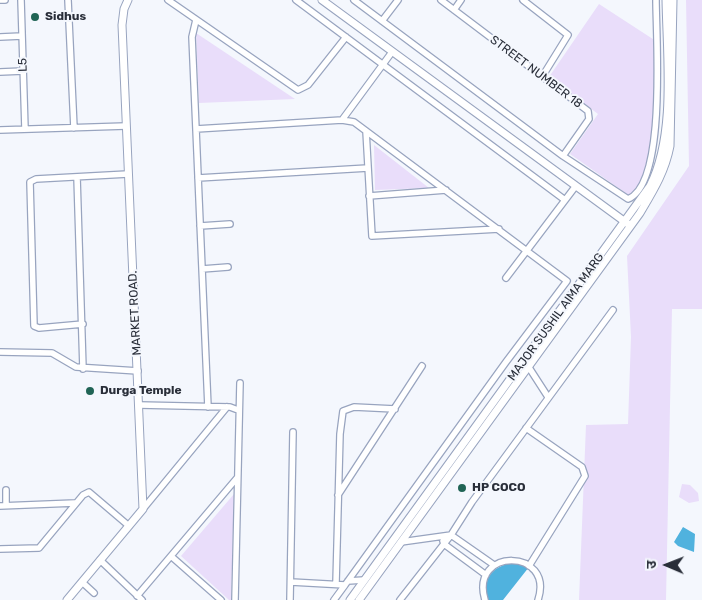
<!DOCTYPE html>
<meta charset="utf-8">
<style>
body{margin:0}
#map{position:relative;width:702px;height:600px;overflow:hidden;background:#f4f7fd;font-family:Rubik,"Noto Sans Devanagari",sans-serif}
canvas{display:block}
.north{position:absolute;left:642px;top:540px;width:50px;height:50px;-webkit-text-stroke:4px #f4f7fd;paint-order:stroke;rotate:271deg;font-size:14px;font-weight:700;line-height:20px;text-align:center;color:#292e39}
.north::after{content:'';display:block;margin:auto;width:18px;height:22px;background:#292e39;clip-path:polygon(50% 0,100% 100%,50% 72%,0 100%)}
</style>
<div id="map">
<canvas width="702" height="600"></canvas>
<div class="north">उ</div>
</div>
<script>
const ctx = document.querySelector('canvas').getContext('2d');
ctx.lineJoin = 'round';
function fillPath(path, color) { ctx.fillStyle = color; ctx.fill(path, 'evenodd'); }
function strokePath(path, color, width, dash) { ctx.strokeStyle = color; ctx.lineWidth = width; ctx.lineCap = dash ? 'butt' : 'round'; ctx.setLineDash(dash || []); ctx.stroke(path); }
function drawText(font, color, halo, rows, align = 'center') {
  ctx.font = font + ' Rubik,sans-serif'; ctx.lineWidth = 4; ctx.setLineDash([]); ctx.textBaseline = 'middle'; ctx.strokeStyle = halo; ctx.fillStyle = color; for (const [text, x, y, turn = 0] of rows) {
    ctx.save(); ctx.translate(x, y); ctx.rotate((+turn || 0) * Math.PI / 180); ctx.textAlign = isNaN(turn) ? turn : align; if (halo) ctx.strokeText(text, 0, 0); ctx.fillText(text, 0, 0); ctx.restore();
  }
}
fillPath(new Path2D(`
 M 686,0 L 702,0 L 702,309 L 672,309 L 666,600 L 579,600 L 586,425 L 628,424 L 631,337 L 627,256 L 689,166 Z
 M 599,4 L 659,43 L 652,160 L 637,201 L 570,154 L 598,114 L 549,77 Z
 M 196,33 L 295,99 L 199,103 Z
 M 374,145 L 429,188 L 375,190 Z
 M 682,484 L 690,485 L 698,493 L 699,501 L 689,503 L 679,497 Z
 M 234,494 L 231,600 L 229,600 L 181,556 Z`), '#e9ddfa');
fillPath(new Path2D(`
 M 683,527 L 695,534 L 694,552 L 678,546 L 674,542 Z
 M 517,561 L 529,567 L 503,600 L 487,600 C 483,574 493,567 517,561 Z`), '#50b2de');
const minor = new Path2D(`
 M 0,0 L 5,0
 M 21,0 L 25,129
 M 68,0 L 74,128
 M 168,0 L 298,90 L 308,85 L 346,37
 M 296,0 L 565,200
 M 354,0 L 563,156 L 628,199 C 667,184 656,37 656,0
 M 441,0 L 588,111 L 589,119 L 563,156
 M 523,0 L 568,35 L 542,77
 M 454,10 L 461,0
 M 196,20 L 192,37 L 208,407
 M 382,21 L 398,0
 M 0,37 L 22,36
 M 0,72 L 23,71
 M 342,120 L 392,52
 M 196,129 L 342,120 L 354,122 L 567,281 L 506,362 L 345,585 L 291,582
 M 0,130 L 126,126
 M 366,131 L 372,236 L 499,229
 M 77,177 L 83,369
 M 198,178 L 368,168
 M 369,196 L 446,190
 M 200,226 L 230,224
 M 202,269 L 228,267
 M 506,278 L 575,187
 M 83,324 L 39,328 L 34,326 L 30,182 L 36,179 L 128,174
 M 0,352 L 52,353 L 76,367 L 138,371
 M 528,366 L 548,397
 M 139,405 L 230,407 L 238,410
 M 526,428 L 582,467 L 585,476 L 529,566
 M 6,490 L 6,505
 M 338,495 L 422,366
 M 0,506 L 75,503
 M 143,509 L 227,407
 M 443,541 L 444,544 L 486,575
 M 401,542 L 451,535 L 494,565
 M 0,549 L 39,548 L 83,495 L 89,492 L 129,526
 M 172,557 L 221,600
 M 100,560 L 142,600
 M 348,581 L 364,580
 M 82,582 L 94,593
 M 336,583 L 340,434 L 343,411 L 354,407 L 395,409
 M 137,596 L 237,478
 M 235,600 L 240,383
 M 290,600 L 293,432
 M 334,600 L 345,585
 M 400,600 L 451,535 L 472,502 L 613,310
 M 485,600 C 469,547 555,548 538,600`);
const tertiary = new Path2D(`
 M 322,0 L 628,224
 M 67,600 L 143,509 L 122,25 L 124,9 L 128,0
 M 350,600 L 650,186 C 676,135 667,57 666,0
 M 359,600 L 640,213 C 653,191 665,172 670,146 L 673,0`);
strokePath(minor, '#98a4bf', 8);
strokePath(tertiary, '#98a4bf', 9);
strokePath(minor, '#fff', 5.5);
strokePath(tertiary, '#fff', 7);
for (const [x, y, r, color] of [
 [35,17,5,"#206455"],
 [90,391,5,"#206455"],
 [462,488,5,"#206455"]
]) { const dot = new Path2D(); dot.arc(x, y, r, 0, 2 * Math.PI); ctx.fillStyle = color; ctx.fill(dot); strokePath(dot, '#f4f7fd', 2); }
drawText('bold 12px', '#292e39', '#f4f7fd', [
 ["Sidhus",45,17],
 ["Durga Temple",100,391],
 ["HP COCO",472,488]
], 'left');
drawText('12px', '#292e39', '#f4f7fd', [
 ["L5",23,65,-92],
 ["STREET NUMBER 18",536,72,37],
 ["MARKET ROAD.",135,313,-93],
 ["MAJOR SUSHIL AIMA MARG",556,317,-54]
]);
</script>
